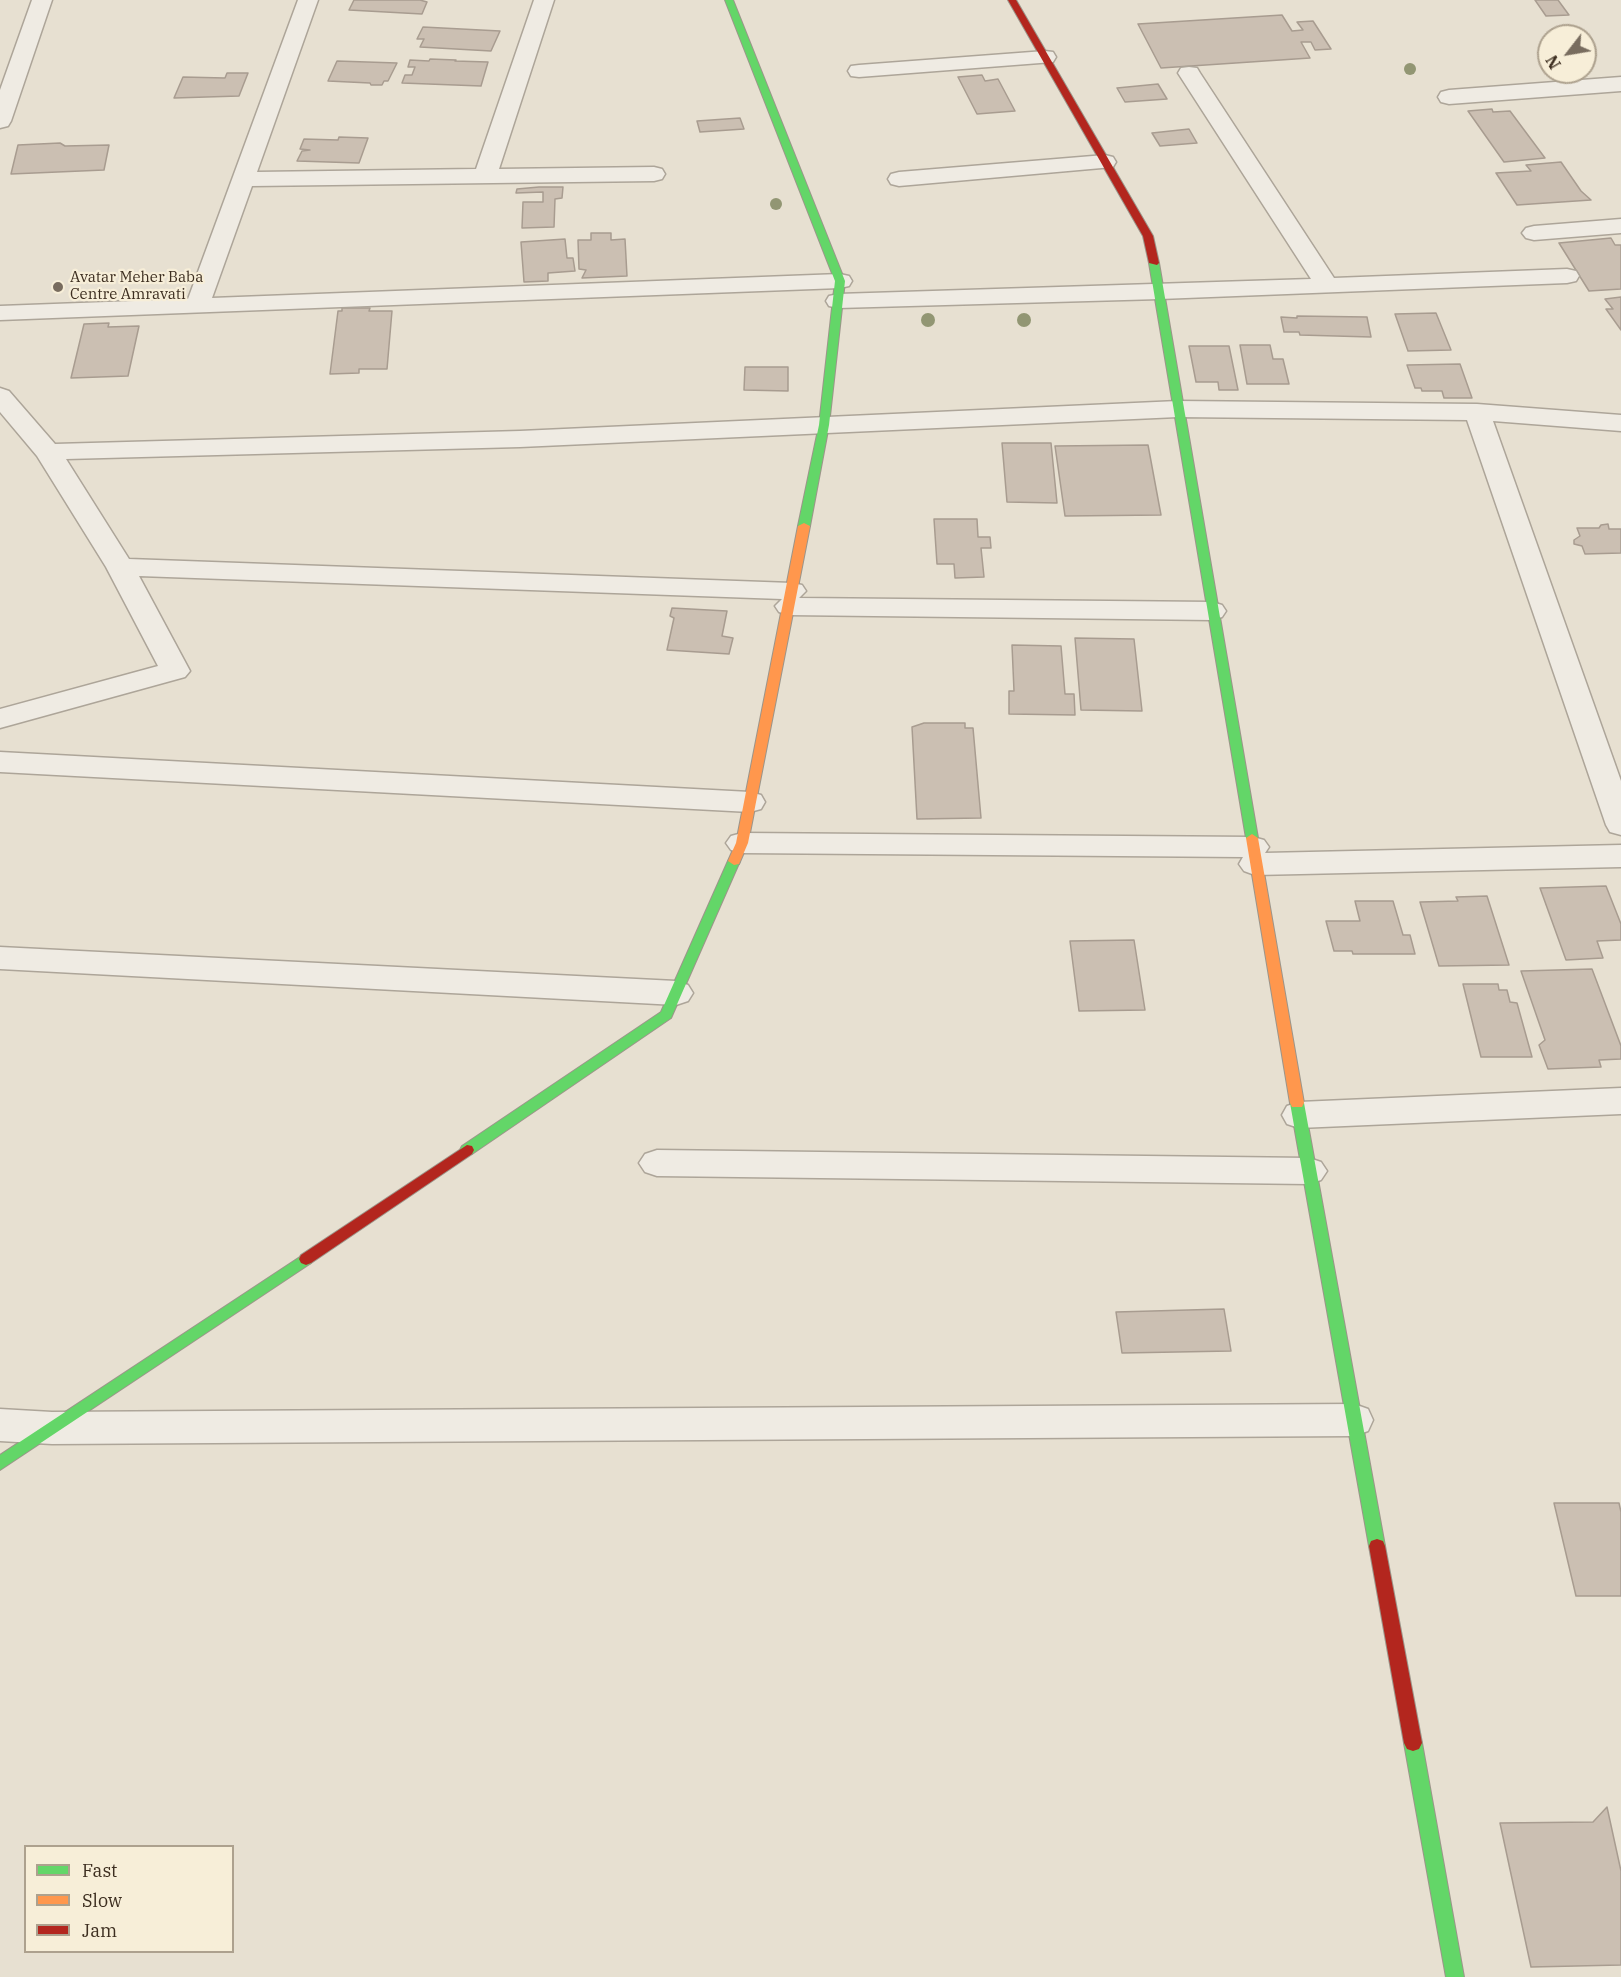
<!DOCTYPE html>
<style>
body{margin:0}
#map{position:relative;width:1621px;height:1977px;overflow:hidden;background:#e7e0d1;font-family:"IBM Plex Serif",serif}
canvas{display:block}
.legend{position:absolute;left:24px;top:1845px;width:210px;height:108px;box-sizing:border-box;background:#f7eed8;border:2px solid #ada18e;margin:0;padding:8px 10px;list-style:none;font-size:18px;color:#3d2e20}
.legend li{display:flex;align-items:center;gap:12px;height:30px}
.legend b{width:30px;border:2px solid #ada18e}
.north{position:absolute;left:1537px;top:24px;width:60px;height:60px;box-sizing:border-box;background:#f7eed8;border:2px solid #ada18e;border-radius:50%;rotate:239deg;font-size:16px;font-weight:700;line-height:24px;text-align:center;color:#3d2e20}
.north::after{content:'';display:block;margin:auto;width:21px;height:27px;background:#786c5e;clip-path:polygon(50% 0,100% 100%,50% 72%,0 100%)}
</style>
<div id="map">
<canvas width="1621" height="1977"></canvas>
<ul class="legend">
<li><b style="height:8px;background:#63d668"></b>Fast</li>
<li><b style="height:8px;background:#ff974d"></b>Slow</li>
<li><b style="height:8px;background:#b3261e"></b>Jam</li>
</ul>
<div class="north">N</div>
</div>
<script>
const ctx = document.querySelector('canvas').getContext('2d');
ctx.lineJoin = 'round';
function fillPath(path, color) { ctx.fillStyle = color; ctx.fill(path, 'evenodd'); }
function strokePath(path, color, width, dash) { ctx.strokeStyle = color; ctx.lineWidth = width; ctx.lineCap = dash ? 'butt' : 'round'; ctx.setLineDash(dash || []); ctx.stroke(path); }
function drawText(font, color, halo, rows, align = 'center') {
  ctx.font = font + ' "IBM Plex Serif",serif'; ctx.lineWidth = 4.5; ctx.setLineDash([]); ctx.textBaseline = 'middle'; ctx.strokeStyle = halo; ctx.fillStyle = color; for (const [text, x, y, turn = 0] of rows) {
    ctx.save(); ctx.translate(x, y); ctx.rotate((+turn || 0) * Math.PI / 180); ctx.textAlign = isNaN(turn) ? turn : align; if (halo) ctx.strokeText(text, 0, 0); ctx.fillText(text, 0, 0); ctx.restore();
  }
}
const building = new Path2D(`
 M 354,0 L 420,0 L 427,2 L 422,14 L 349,10 Z
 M 1535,0 L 1558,0 L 1569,15 L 1546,16 Z
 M 1282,15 L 1292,31 L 1303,30 L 1297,22 L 1313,21 L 1331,49 L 1315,50 L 1311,42 L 1301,42 L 1310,58 L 1161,68 L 1138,24 Z
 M 423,27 L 500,31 L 491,51 L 420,47 L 424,39 L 417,39 Z
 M 430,59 L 456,60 L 455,61 L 488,62 L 481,86 L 402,83 L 405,75 L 412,75 L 415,67 L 408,67 L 410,60 L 429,61 Z
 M 337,61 L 397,63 L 388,81 L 384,81 L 382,85 L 371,85 L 370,83 L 328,81 Z
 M 227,73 L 248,73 L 239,96 L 174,98 L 183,77 L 225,78 Z
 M 982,75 L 985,81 L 998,79 L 1015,111 L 977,114 L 958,77 Z
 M 1158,84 L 1167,99 L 1125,102 L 1117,88 Z
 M 1492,109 L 1493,112 L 1510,111 L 1545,158 L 1504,162 L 1468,111 Z
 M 740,118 L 744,129 L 700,132 L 697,121 Z
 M 1189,129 L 1197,143 L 1160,146 L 1152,133 Z
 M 339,137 L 368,138 L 359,163 L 297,161 L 302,151 L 310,150 L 300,149 L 304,139 L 338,140 Z
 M 60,143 L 65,146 L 109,145 L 104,170 L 11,174 L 18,145 Z
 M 1561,162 L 1581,191 L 1591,200 L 1517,205 L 1496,173 L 1531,171 L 1526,165 Z
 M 539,187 L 563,187 L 562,198 L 555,199 L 554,227 L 522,228 L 523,202 L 543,202 L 543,192 L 516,193 L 517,189 Z
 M 591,233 L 611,233 L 611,240 L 625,239 L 627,276 L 582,278 L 586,270 L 579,269 L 578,240 L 591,240 Z
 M 1611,238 L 1615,245 L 1621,245 L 1621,289 L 1589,291 L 1559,243 Z
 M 565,239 L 567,258 L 573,258 L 575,271 L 548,273 L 548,281 L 524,282 L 521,242 Z
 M 1621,297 L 1621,330 L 1606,309 L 1613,309 L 1605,299 Z
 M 342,308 L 370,308 L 369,311 L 392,311 L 387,369 L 359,369 L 359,373 L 330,374 L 338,311 L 342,311 Z
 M 1436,313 L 1451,350 L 1408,351 L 1395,314 Z
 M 1297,316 L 1367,317 L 1371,337 L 1300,335 L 1299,332 L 1284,332 L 1281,317 L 1297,318 Z
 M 109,323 L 108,327 L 139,326 L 128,376 L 71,378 L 84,324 Z
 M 1240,345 L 1270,345 L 1273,359 L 1283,359 L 1289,384 L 1247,384 Z
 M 1189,346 L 1229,346 L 1238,390 L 1219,390 L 1218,382 L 1196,382 Z
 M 1460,364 L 1472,398 L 1444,398 L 1442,391 L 1422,391 L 1421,388 L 1415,388 L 1407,365 Z
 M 745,367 L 788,367 L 788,391 L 744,390 Z
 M 1002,443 L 1051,443 L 1057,503 L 1007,502 Z
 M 1148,445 L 1161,515 L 1065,516 L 1055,446 Z
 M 934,519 L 977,519 L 978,537 L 990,537 L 991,548 L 981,548 L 984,577 L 955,578 L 954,564 L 937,564 Z
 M 1608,524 L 1609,529 L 1621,529 L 1621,553 L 1585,554 L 1582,546 L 1574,544 L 1574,540 L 1580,536 L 1577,528 L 1599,528 L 1601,525 Z
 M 672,608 L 727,611 L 722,636 L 733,638 L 729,654 L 667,650 L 674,618 L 670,616 Z
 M 1075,638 L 1134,639 L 1142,711 L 1081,710 Z
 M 1012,645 L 1061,646 L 1065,694 L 1074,694 L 1075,715 L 1009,714 L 1009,691 L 1014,691 Z
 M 924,723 L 965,723 L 965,728 L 973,728 L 981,818 L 917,819 L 912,727 Z
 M 1606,886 L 1621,924 L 1621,940 L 1597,941 L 1603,958 L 1566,960 L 1540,888 Z
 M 1487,896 L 1509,965 L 1439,966 L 1420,902 L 1458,901 L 1456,897 Z
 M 1355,901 L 1393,901 L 1403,935 L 1410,935 L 1415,954 L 1353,954 L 1352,951 L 1334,951 L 1326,921 L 1360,921 Z
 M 1134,940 L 1145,1010 L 1079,1011 L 1070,941 Z
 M 1592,969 L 1621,1046 L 1621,1059 L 1599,1060 L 1601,1067 L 1548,1069 L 1539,1045 L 1545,1040 L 1521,971 Z
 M 1463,984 L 1498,984 L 1499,990 L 1507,990 L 1510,1002 L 1517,1003 L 1532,1057 L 1481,1057 Z
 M 1224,1309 L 1231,1351 L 1122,1353 L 1116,1312 Z
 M 1554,1503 L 1619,1503 L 1621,1512 L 1621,1596 L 1576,1596 Z
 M 1607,1807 L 1621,1871 L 1621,1965 L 1531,1967 L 1500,1823 L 1593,1822 Z`);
fillPath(building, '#cbbfb2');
strokePath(building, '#a89c90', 1.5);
const street = new Path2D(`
 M 32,0 L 52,0 L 11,121 L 8,126 L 0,128 L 0,90 Z
 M 298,0 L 318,0 L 257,172 L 476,169 L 534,0 L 554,0 L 499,169 L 654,167 L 662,169 L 665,174 L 662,179 L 654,181 L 252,186 L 212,298 L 840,274 L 849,276 L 852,281 L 849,286 L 840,288 L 0,320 L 0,306 L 188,299 Z
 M 1045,51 L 1053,52 L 1056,57 L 1053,62 L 859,77 L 851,76 L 848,71 L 851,66 L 859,65 Z
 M 1189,67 L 1197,68 L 1200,73 L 1334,278 L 1567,269 L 1576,271 L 1579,276 L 1576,281 L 1567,283 L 1160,299 L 838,308 L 829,306 L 826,301 L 829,296 L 838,294 L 1311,279 L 1178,73 L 1181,68 Z
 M 1621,77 L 1621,91 L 1449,104 L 1441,102 L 1438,97 L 1441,92 L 1449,90 Z
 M 1105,155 L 1113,157 L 1116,162 L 1113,167 L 899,186 L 891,184 L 888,179 L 891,174 L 899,172 Z
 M 1621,219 L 1621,233 L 1534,240 L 1526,238 L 1522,233 L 1526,228 L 1534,226 Z
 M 0,388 L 9,391 L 55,444 L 520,431 L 1178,401 L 1477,404 L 1621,415 L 1621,431 L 1493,421 L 1621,781 L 1621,835 L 1610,832 L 1606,825 L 1467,420 L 1178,417 L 520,447 L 66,459 L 129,559 L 792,583 L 802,585 L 806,591 L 799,598 L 1212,602 L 1222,605 L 1226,611 L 1222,617 L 1212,620 L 789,615 L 779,612 L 775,606 L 782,599 L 139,576 L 190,671 L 185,677 L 0,728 L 0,709 L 158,666 L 106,567 L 37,456 L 0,412 Z
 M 0,752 L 750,792 L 761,795 L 765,802 L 761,809 L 750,812 L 0,772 Z
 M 742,833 L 1253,837 L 1264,840 L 1269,847 L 1265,853 L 1621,845 L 1621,867 L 1255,875 L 1244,871 L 1239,864 L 1243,857 L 742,853 L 731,850 L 726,843 L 731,836 Z
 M 0,947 L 676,981 L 688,985 L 693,993 L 688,1001 L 676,1005 L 0,969 Z
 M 1621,1088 L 1621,1114 L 1299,1128 L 1287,1124 L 1282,1115 L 1287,1106 L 1299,1102 Z
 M 657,1150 L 1309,1158 L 1321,1162 L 1327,1171 L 1321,1180 L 1309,1184 L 657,1176 L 645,1172 L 639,1163 L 645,1154 Z
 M 1354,1404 L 1368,1409 L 1373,1420 L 1368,1431 L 1354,1436 L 52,1444 L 0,1441 L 0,1409 L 52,1412 Z`);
const fast = new Path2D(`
 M 725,0 L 733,0 L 845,281 L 829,425 L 810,526 L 804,529 L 798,526 L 819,425 L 835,281 Z
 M 1154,260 L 1159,263 L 1258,838 L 1252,842 L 1246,838 L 1149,263 Z
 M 734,857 L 740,861 L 671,1018 L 472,1154 L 462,1154 L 460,1150 L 462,1146 L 661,1012 L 728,861 Z
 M 1297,1098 L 1302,1099 L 1304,1103 L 1385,1546 L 1383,1551 L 1377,1553 L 1371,1551 L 1369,1546 L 1290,1103 L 1292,1099 Z
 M 306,1253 L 311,1255 L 313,1259 L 311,1263 L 0,1470 L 0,1455 Z
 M 1413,1735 L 1419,1737 L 1422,1743 L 1464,1977 L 1446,1977 L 1404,1743 L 1407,1737 Z`);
const slow = new Path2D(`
 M 804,523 L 810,526 L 748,843 L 739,864 L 734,865 L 728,861 L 736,843 L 798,526 Z
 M 1252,834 L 1258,838 L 1304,1103 L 1302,1107 L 1292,1107 L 1290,1103 L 1246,838 Z`);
const jam = new Path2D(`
 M 1008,0 L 1016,0 L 1153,236 L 1159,263 L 1157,265 L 1149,263 L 1143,236 Z
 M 467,1145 L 472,1146 L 474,1150 L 472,1154 L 311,1263 L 306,1265 L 301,1263 L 299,1259 L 301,1255 Z
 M 1377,1539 L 1383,1541 L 1385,1546 L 1422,1743 L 1419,1749 L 1413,1751 L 1407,1749 L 1404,1743 L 1369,1546 L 1371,1541 Z`);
strokePath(street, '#ada599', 3);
strokePath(fast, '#9c958a', 2);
strokePath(slow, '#9c958a', 2);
strokePath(jam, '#9c958a', 2);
fillPath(street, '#efebe3');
fillPath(fast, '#63d668');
fillPath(slow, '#ff974d');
fillPath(jam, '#b3261e');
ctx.fillStyle = '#929673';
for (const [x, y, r] of [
 [1410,69,6],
 [776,204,6],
 [928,320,7],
 [1024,320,7]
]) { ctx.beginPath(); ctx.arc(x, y, r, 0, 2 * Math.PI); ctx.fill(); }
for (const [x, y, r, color] of [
 [58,287,6,"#786c5e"]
]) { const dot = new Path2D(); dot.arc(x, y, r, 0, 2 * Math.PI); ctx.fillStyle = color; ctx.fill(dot); strokePath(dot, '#f7eed8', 2); }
drawText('15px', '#3d2e20', '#f7eed8', [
 ["Avatar Meher Baba",70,278],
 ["Centre Amravati",70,295]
], 'left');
</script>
